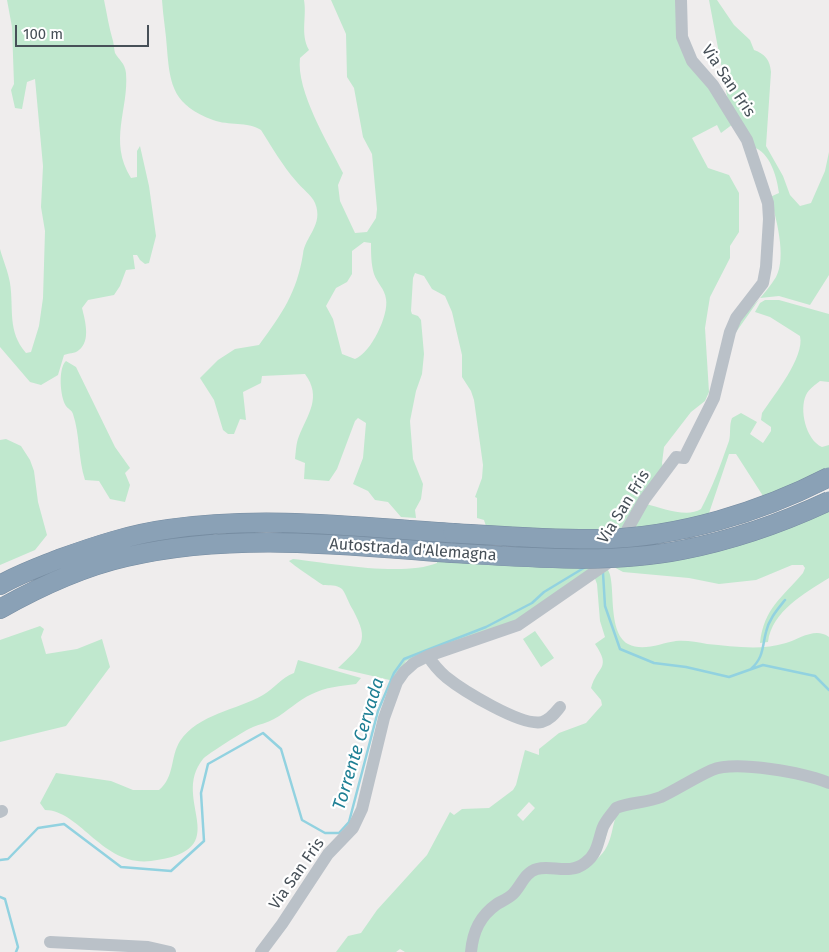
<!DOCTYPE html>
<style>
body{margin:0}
#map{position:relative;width:829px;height:952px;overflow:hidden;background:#efeded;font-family:"Fira Sans",sans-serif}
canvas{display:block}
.scale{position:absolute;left:15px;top:25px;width:134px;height:22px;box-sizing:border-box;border:2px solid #475058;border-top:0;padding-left:6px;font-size:15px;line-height:18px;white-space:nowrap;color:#475058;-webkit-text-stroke:4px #fff;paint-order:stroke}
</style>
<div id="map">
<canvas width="829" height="952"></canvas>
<div class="scale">100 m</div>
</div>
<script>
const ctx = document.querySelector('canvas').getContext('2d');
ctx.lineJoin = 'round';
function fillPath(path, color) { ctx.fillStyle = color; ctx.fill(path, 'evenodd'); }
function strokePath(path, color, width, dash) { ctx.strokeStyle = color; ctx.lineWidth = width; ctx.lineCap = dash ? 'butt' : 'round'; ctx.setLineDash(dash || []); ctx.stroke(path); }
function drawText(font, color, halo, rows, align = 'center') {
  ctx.font = font + ' "Fira Sans",sans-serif'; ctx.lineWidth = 4.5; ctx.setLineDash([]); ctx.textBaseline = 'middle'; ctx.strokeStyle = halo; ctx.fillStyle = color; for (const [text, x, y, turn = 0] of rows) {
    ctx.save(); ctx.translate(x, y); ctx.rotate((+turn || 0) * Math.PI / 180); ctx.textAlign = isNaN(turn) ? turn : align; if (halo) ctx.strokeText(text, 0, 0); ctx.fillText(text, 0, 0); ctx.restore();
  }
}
fillPath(new Path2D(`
 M 7,0 L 104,0 C 107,14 109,28 113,41 C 114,45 114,49 115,53 C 119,60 125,63 126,73 C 129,109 108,141 131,178 L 137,177 L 137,151 L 140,146 L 149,186 L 156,236 L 149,263 L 145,264 L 140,260 L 137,255 L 133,255 L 135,269 L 126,270 L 120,286 L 114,295 L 88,300 L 82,308 C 85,320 91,341 79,350 C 75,354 68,353 64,355 L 58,375 L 41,385 L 30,382 L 0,347 L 0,249 C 3,260 8,271 10,283 C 14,309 7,331 26,353 L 31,352 L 39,326 L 43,298 L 45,231 L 41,207 L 43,166 L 35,79 L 27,82 L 22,109 L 15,108 L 11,90 L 14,84 L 12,27 Z
 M 162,0 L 304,0 C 307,17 300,34 309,50 L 300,58 C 296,91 328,143 343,173 L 338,185 L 340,201 L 355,233 L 367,232 L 376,218 L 377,209 L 372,154 L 363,137 L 354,88 L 347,77 L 346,34 L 331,0 L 678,0 L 678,37 L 733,124 L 721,133 L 717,125 L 692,138 L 708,168 L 729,175 L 739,193 L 739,232 L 730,246 L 730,258 L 710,297 L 708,309 L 705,328 L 709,392 L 705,401 L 691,412 L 664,447 L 662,463 L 664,473 L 624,529 L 578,531 L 486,526 L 484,520 L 477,518 L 477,498 L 475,497 L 482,478 L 483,465 L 474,400 L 471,391 L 462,377 L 462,355 L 452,312 L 445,296 L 432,289 L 424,276 L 415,273 L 413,278 L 411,311 L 412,314 L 418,316 L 421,320 L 424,354 L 422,374 L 416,391 L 410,421 L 413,459 L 423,484 L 421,499 L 415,510 L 416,518 L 401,517 L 388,502 L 375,500 L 368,491 L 353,484 L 363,458 L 366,423 L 358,418 L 355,421 L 337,469 L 329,481 L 304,479 L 305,463 L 295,459 C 296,451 296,443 299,436 C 308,414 322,397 305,374 L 262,376 L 261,383 L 243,392 L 246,420 L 240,419 L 234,434 L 228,434 L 223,430 L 214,400 L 200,378 L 218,360 L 235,349 L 259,345 C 282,314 297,292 303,254 C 305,236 324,225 315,203 C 311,194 302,189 296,181 C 282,165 272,147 261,130 C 247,121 229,126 213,120 C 174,105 170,87 167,49 C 166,33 163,16 162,0 ZM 364,242 L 371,243 C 371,253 371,264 374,274 C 377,283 385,289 386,299 C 389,315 371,353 355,359 L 342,354 L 333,319 L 326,306 L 336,288 L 347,282 L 352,274 L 352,251 Z
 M 709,0 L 717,0 L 734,25 L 750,40 L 754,50 C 765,54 770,60 771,72 L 766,146 L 783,176 L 790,195 L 800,206 L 811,203 L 825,171 L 829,152 L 829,275 L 810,305 L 779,296 L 760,298 L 734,335 L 736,325 C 748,310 766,294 776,277 C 787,257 776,217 770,197 L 779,193 C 777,177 770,152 753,147 L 728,101 Z
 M 765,300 L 779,300 L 829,314 L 829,382 L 820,381 C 815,385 809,389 806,395 C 799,410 806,440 822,447 L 829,445 L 829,469 L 765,499 L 738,457 L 736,454 L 729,454 L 708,516 L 631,529 L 646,504 C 662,508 687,518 701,509 C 714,484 720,466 729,441 C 731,434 729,425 732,418 L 741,413 L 757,422 L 750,434 L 763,443 L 771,431 L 771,427 L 761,420 L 762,413 C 774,395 805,357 800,336 L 770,317 L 755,312 L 760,303 Z
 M 66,361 L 76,367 L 115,447 L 130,468 L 125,473 L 130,485 L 125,502 L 110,499 L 99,481 L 85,480 C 78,458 80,435 73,414 C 72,410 68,409 66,406 C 60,397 58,368 66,361 Z
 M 6,439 L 21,446 L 30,460 L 34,471 L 38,502 L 47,535 L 35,550 L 0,565 L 0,440 Z
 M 829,510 L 829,578 C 805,593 772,611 768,642 L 760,643 C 764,608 782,598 803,573 L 805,568 L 803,565 L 792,565 L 756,580 L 719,584 L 689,578 L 623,572 L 612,566 Z
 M 293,559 C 330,563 403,577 437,563 L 437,559 L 597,567 L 534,614 L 406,661 L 394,681 L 338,668 C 362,645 370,642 353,610 C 349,604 346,594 342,589 C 336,584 330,586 323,585 C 321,584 292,564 289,561 Z
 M 606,568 C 618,576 605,631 628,644 C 643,652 661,643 676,641 C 686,640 697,642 707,644 C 732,646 760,651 786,643 C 800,639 815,627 829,637 L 829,952 L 473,952 C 474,944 474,933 478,926 C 488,909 509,902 521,888 C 526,881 531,872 539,869 C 556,864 576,874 592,863 C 616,846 609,827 620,806 L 671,794 L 670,791 L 617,803 C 605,822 612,845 589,860 C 576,869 556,862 541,865 C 528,867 524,879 516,887 C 505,899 489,906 479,919 C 472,929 471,941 469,952 L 405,952 L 400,949 L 396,952 L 336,952 L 348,936 L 361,933 L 377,910 L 427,855 L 450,812 L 454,815 L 462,809 L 489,808 L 513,790 L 516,785 L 525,750 L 539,755 L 539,749 L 559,733 L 586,723 L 602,705 L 601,700 L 591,688 C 597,666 612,669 595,644 L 605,637 L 600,621 L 597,584 L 594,576 ZM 529,802 L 535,808 L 523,821 L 517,815 Z
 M 40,626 L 44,629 L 41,637 L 46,654 L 77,649 L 102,639 L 110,667 L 66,726 L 0,742 L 0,640 Z
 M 535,631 L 554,658 L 541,667 L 523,639 Z
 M 298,660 L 361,678 L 356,684 C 340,686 326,687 312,694 C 298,700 287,712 274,719 C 267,723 260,724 253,727 C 247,729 206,755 203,759 C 169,801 239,850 151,861 C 103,867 80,810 45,810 L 40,803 L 56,773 L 111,781 L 133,790 L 159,790 C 175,777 170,757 180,741 C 198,714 237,710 263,695 C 275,688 281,678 294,673 Z`), '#c0e8ce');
strokePath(new Path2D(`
 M 603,573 L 605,606 L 620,649 L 654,663 L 686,667 L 729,677 L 763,665 L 815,676 L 829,690
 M 751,669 C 764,657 762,647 766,632 C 769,619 777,610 785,600
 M 0,860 L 8,859 L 38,828 L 64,824 L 121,867 L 171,871 L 204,841 L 201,793 L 208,764 L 263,733 L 281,749 L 302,820 L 325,833 L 339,833 L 349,822 L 378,711 L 394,673 L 404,659 L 486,627 L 532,603 L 544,592 L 587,566
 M 0,897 L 5,899 L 18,947 L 16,952`), '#92d2e0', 2.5);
const highway = new Path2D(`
 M 0,585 C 19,574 39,567 59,559 C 95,546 131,534 169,529 C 263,515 359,527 453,533
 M 0,609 C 39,587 82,567 126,557 C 232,532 344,545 452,553`);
strokePath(highway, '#768ca1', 20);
strokePath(new Path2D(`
 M 428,656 C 433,664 439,671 446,677 C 462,690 522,727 542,722 C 550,720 555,713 560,707
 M 0,812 L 2,811
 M 50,942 L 148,947 L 170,952
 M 261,952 L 282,924 L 328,854 L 353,828 L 362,809 L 384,718 L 397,682 L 404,672 L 414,663 L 428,656 L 518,625 L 609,562 L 644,500 L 676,457 L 684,458 L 714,398 L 730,332 L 736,318 L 763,283 L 766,267 L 769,219 L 768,203 L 747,140 L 713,85 L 692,61 L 682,37 L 681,0
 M 471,952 C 473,931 480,916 497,904 C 502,901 509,898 513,894 C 521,886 525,872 537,869 C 552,865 570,875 585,863 C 598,854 598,840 603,827 C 606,820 612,814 616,808 C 630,802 646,803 661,797 C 678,789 694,778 712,770 C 736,760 805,773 829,783`), '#bac1c8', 12);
strokePath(highway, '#8aa1b6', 19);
const highwayBridge = new Path2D(`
 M 453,533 C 503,536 553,540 602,539 C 679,537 761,512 829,477
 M 452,553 C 528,557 607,565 682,550 C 733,540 782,523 829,501`);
strokePath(highwayBridge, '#768ca1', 20, []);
strokePath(highwayBridge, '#8aa1b6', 19);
drawText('16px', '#475058', '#fff', [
 ["Via San Fris",728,81,56],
 ["Via San Fris",624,507,-58],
 ["Autostrada d'Alemagna",413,550,4],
 ["Via San Fris",297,874,-55]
]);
drawText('italic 18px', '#1e7f94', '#fff', [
 ["Torrente Cervada",359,744,-73]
]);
</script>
